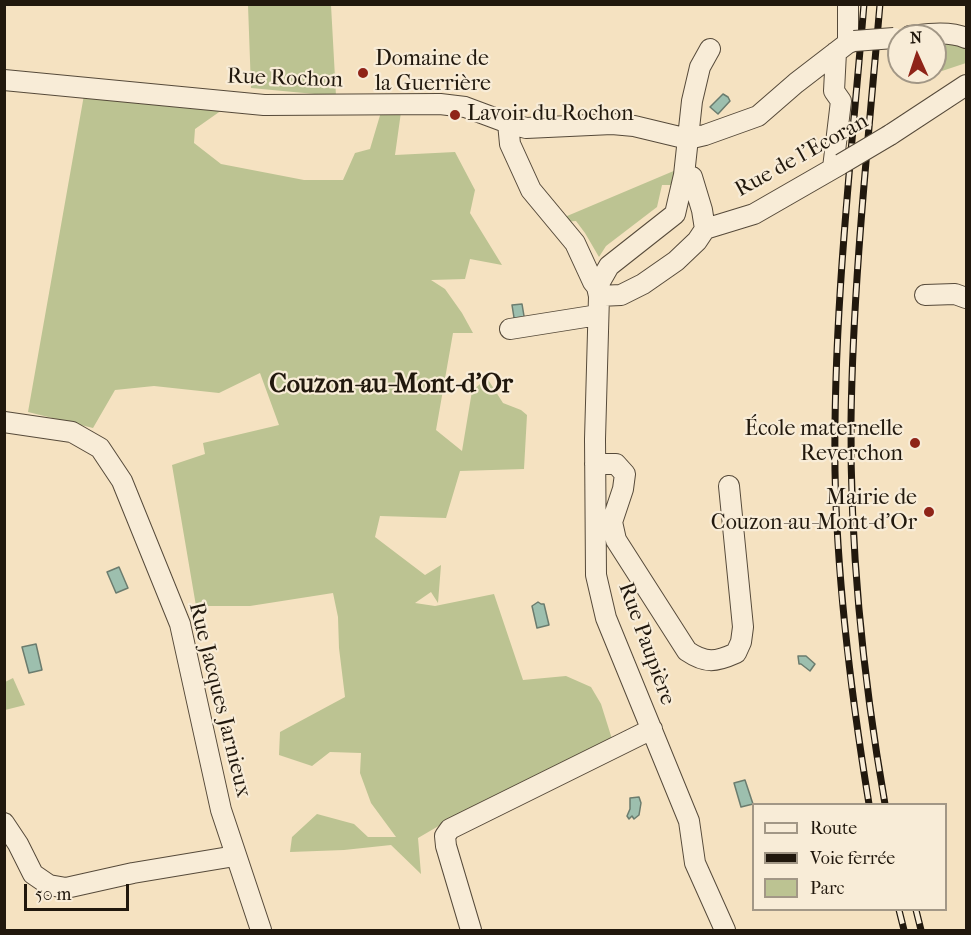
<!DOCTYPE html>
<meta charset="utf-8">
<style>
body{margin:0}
#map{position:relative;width:971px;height:935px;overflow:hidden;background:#f5e2c1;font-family:"IM FELL French Canon",serif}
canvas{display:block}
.frame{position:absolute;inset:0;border:6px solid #21180d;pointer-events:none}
.legend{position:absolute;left:752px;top:803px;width:195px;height:108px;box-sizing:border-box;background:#f8ecd7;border:2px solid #a29786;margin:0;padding:8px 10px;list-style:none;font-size:18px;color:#21180d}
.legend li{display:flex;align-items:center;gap:12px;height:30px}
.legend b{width:30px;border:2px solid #a29786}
.north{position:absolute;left:887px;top:24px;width:60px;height:60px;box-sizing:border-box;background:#f8ecd7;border:2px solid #a29786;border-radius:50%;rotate:357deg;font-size:16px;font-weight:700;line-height:24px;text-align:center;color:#21180d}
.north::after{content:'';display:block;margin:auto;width:21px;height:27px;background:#8f2418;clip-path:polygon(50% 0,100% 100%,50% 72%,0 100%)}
.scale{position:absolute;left:24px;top:884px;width:105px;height:27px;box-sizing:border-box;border:3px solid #21180d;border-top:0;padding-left:8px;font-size:18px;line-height:21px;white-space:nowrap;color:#21180d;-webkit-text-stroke:4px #f8ecd7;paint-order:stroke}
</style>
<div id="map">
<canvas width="971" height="935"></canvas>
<div class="frame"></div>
<ul class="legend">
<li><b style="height:8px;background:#f8ecd7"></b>Route</li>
<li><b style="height:8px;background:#21180d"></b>Voie ferrée</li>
<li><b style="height:16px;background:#bcc392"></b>Parc</li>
</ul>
<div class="north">N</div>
<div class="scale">50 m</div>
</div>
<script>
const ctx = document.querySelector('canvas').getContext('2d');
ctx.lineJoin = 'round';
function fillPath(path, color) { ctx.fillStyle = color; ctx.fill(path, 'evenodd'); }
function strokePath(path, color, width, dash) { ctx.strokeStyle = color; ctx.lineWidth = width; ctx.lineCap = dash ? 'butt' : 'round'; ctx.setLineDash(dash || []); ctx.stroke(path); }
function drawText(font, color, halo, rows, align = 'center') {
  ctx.font = font + ' "IM FELL French Canon",serif'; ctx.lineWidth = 4.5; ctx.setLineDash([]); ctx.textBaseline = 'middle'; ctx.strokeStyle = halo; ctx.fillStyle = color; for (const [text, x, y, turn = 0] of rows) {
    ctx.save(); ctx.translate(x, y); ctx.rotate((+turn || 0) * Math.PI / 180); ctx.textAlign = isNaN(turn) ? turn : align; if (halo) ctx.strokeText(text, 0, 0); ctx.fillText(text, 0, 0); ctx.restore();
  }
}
fillPath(new Path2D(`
 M 248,5 L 331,5 L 336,96 L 251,88 Z
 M 935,40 L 960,44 L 965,48 L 966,63 L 942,71 L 935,45 Z
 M 84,95 L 222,110 L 195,129 L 194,143 L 221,164 L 304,180 L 343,180 L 355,153 L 370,149 L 381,112 L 401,112 L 395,155 L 455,152 L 475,190 L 470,213 L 502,265 L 470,259 L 465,279 L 431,280 L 445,289 L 462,313 L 473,333 L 453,333 L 436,430 L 462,451 L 472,391 L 487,378 L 503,403 L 521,410 L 527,415 L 524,469 L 460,471 L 446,518 L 380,516 L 375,537 L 425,575 L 441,565 L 438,603 L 431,592 L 415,603 L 435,606 L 494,594 L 523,680 L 566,676 L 591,687 L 601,704 L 612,739 L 442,824 L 418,838 L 421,874 L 391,845 L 344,850 L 290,852 L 292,837 L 317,814 L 354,824 L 368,837 L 396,837 L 371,803 L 360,773 L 361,753 L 330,752 L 312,766 L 279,755 L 280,732 L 345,697 L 339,648 L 338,617 L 333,593 L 250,606 L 196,606 L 172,465 L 205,454 L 203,443 L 279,425 L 260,373 L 219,393 L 154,386 L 115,390 L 93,428 L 28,412 Z
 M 676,170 L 672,185 L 662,185 L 657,207 L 606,246 L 599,257 L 585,233 L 576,221 L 564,222 L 560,219 Z
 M 13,678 L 25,705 L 5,710 L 5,682 Z`), '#bcc392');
const water = new Path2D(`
 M 723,94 L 728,97 L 730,101 L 718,114 L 710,107 Z
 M 522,304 L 525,322 L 515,324 L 512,305 Z
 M 119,567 L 128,588 L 116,593 L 107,572 Z
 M 538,602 L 541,604 L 544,604 L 549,625 L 537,628 L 532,606 Z
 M 36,644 L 42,670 L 29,673 L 22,647 Z
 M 798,656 L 806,656 L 815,664 L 810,671 L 801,664 L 799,664 Z
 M 745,780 L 753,804 L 741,807 L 734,783 Z
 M 639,797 L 641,803 L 639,815 L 634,819 L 632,816 L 629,819 L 627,816 L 630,809 L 630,798 Z`);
fillPath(water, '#9dbfae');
strokePath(water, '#6b7c6e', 1.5);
const minor = new Path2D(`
 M 848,4 L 848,43
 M 910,36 C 928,34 949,31 966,38
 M 4,80 L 264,105 L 440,104 L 465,107 L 508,123 L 526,128 L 612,124 L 634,126 L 688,139 L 705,135 L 758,116 L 796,83 L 848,43 L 854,41
 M 508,123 L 510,144 L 531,190 L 575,243 L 593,282 L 597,287 L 599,296 L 595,439 L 596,575 L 606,618 L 689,821 L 695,863 L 725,930
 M 890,135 L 966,85
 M 833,168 L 841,101 L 834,91 L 836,52
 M 684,175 L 692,177 L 702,210 L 705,229
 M 597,287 L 609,266 L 675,214 L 684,175 L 692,101 L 700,67 L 710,49
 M 925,295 L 955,294 L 966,298
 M 599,296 L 621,295 L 643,284 L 676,261 L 697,241 L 705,229 L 754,214 L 841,164
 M 510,329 L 598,315
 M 4,422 L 72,432 L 100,448 L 122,481 L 180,624 L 221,810 L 261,930
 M 595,464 L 616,464 L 625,474 L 623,489 L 612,522 L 616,540 L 687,651 C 706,664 716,662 736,653 L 741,642 L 743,627 L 729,486
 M 4,823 L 18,844 L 33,874 L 49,885 L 66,888 L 133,873 L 235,856
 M 471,930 L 446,846 L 445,836 L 450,829 L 652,729`);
strokePath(minor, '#564a3a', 22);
strokePath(minor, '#f8ecd7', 20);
const rail = new Path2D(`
 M 864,4 C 851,160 833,315 835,471 C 837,583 851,694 869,804
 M 880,4 C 868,143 853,282 851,421 C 850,550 863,678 885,804
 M 899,910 L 904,930
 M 916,910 L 921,930`);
strokePath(rail, '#21180d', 7);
strokePath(rail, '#f8ecd7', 4.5, [14]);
const minorBridge = new Path2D(`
 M 854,41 L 894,38
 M 841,164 L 890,135`);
strokePath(minorBridge, '#564a3a', 22, []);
strokePath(minorBridge, '#f8ecd7', 20);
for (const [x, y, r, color] of [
 [363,73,6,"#8f2418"],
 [455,115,6,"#8f2418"],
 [915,443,6,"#8f2418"],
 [929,512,6,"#8f2418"]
]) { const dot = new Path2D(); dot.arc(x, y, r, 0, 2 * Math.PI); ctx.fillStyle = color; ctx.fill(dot); strokePath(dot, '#f8ecd7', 2); }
drawText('22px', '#21180d', '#f8ecd7', [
 ["Domaine de",375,60],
 ["la Guerrière",375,85],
 ["Lavoir du Rochon",467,115],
 ["École maternelle",903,430,"right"],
 ["Reverchon",903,455,"right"],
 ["Mairie de",917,499,"right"],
 ["Couzon-au-Mont-d'Or",917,524,"right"]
], 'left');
drawText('22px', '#21180d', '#f8ecd7', [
 ["Rue Rochon",285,79,2],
 ["Rue de l'Ecoran",802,156,-29],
 ["Rue Paupière",646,644,70],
 ["Rue Jacques Jarnieux",219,700,76]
]);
drawText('bold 26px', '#21180d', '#f8ecd7', [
 ["Couzon-au-Mont-d'Or",391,386]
]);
</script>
